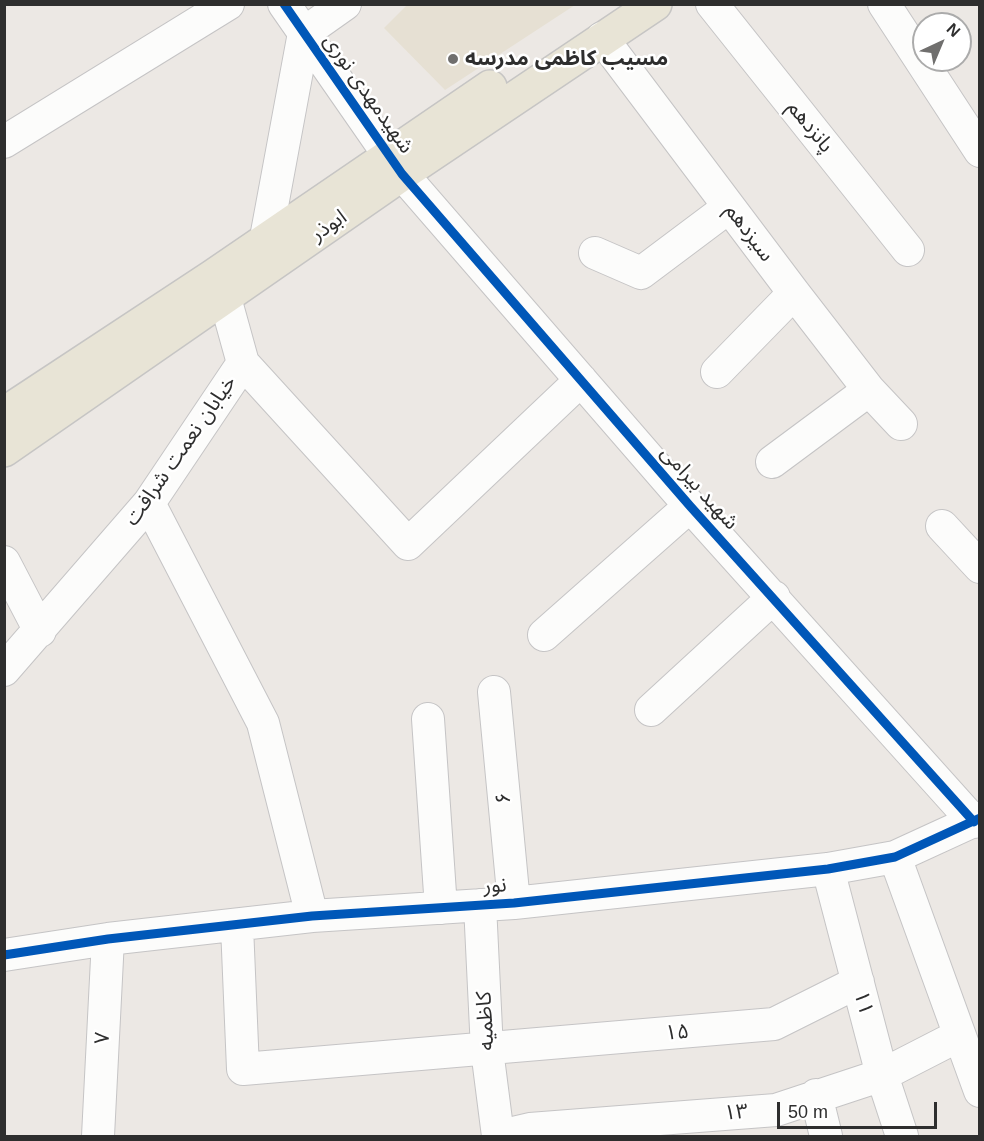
<!DOCTYPE html>
<meta charset="utf-8">
<style>
body{margin:0}
#map{position:relative;width:984px;height:1141px;overflow:hidden;background:#ece8e4;font-family:Helvetica,sans-serif}
canvas{display:block}
.frame{position:absolute;inset:0;border:6px solid #2e2e2e;pointer-events:none}
.north{position:absolute;left:912px;top:12px;width:60px;height:60px;box-sizing:border-box;background:#fff;border:2px solid #ababab;border-radius:50%;rotate:44deg;font-size:16px;font-weight:700;line-height:24px;text-align:center;color:#2e2e2e}
.north::after{content:'';display:block;margin:auto;width:21px;height:27px;background:#706f6e;clip-path:polygon(50% 0,100% 100%,50% 72%,0 100%)}
.scale{position:absolute;left:777px;top:1102px;width:160px;height:27px;box-sizing:border-box;border:3px solid #2e2e2e;border-top:0;padding-left:8px;font-size:18px;line-height:21px;white-space:nowrap;color:#2e2e2e;-webkit-text-stroke:4px #fff;paint-order:stroke}
</style>
<div id="map">
<canvas width="984" height="1141"></canvas>
<div class="frame"></div>
<div class="north">N</div>
<div class="scale">50 m</div>
</div>
<script>
const ctx = document.querySelector('canvas').getContext('2d');
ctx.lineJoin = 'round';
function fillPath(path, color) { ctx.fillStyle = color; ctx.fill(path, 'evenodd'); }
function strokePath(path, color, width, dash) { ctx.strokeStyle = color; ctx.lineWidth = width; ctx.lineCap = dash ? 'butt' : 'round'; ctx.setLineDash(dash || []); ctx.stroke(path); }
function drawText(font, color, halo, rows, align = 'center') {
  ctx.font = font + ' Helvetica,"Noto Sans Arabic",sans-serif'; ctx.lineWidth = 5; ctx.setLineDash([]); ctx.textBaseline = 'middle'; ctx.strokeStyle = halo; ctx.fillStyle = color; for (const [text, x, y, turn = 0] of rows) {
    ctx.save(); ctx.translate(x, y); ctx.rotate((+turn || 0) * Math.PI / 180); ctx.textAlign = isNaN(turn) ? turn : align; if (halo) ctx.strokeText(text, 0, 0); ctx.fillText(text, 0, 0); ctx.restore();
  }
}
fillPath(new Path2D(`
 M 407,5 L 407,4 L 575,5 L 445,90 L 384,28 Z`), '#e6e0d3');
const minor = new Path2D(`
 M 284,4 L 402,174 L 690,506 L 974,822
 M 712,4 L 908,250
 M 884,4 L 980,151
 M 602,38 L 794,293 L 869,390 L 901,424
 M 4,142 L 228,4
 M 266,238 L 304,33 L 345,4
 M 595,253 L 641,273 L 729,207
 M 243,363 L 408,544 L 581,380
 M 717,372 L 794,293
 M 772,462 L 869,390
 M 149,503 L 263,723 L 312,916
 M 942,526 L 980,567
 M 4,562 L 40,631
 M 544,635 L 690,506
 M 4,670 L 149,503 L 243,363 L 225,298 L 212,277
 M 494,692 L 514,903
 M 651,710 L 774,597
 M 428,719 L 441,908
 M 895,857 L 980,1091
 M 828,869 L 882,1075 L 902,1136
 M 480,905 L 487,1050 L 498,1136
 M 237,926 L 243,1069 L 774,1024 L 858,982
 M 4,955 L 108,939 L 312,916 L 514,903 L 828,869 L 895,857 L 980,818
 M 816,1095 L 826,1136
 M 98,1136 L 108,939
 M 500,1136 L 530,1129 L 776,1110 L 882,1075 L 958,1036`);
const major = new Path2D(`
 M 4,414 L 212,277 L 490,87
 M 4,450 L 402,174 L 655,4`);
strokePath(minor, '#c5c4c5', 34);
strokePath(major, '#c6c5c4', 36);
strokePath(minor, '#fcfcfb', 32);
strokePath(major, '#e8e4d6', 33);
strokePath(new Path2D(`
 M 284,4 L 402,174 L 690,506 L 974,822
 M 4,955 L 108,939 L 312,916 L 514,903 L 828,869 L 895,857 L 980,818`), '#0057b8', 9);
for (const [x, y, r, color] of [
 [453,59,6,"#706f6e"]
]) { const dot = new Path2D(); dot.arc(x, y, r, 0, 2 * Math.PI); ctx.fillStyle = color; ctx.fill(dot); strokePath(dot, '#fff', 2); }
drawText('bold 21px', '#2e2e2e', '#fff', [
 ["مسیب کاظمی مدرسه",465,59]
], 'left');
drawText('21px', '#2e2e2e', '#fff', [
 ["شهیدمهدی نوری",368,94,55],
 ["پانزدهم",810,127,51],
 ["ابوذر",329,226,-35],
 ["سیزدهم",749,233,53],
 ["خیابان نعمت شرافت",181,451,-55],
 ["شهید بیرامی",699,488,48],
 ["۶",504,798,-96],
 ["نور",495,886,-3],
 ["۱۱",863,1003,75],
 ["کاظمیه",486,1021,-93],
 ["۱۵",677,1033,-5],
 ["۷",103,1038,-87],
 ["۱۳",736,1113,-5]
]);
</script>
